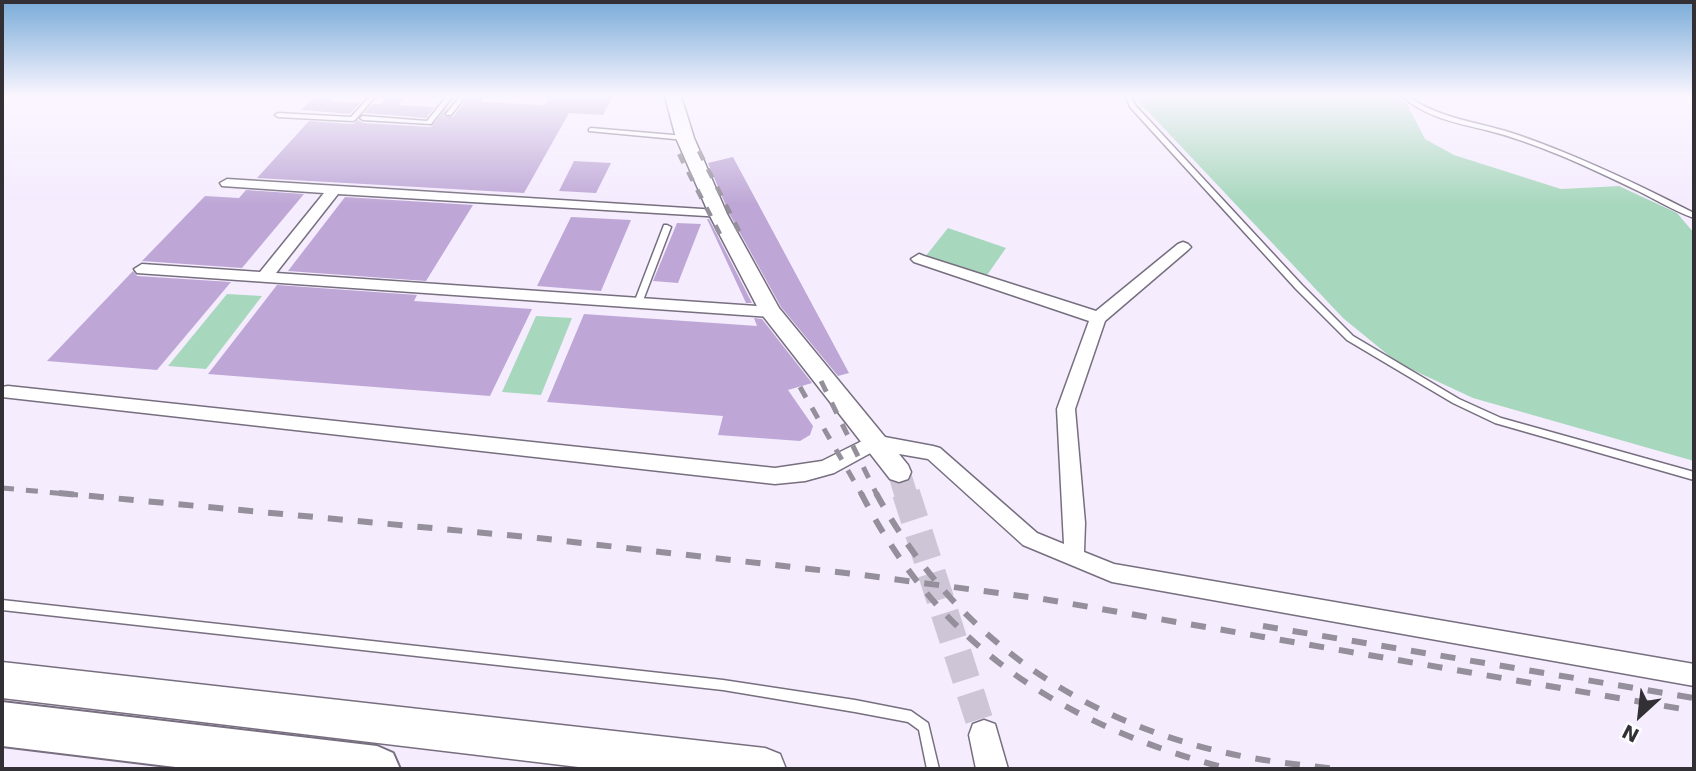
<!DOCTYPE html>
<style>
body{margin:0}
#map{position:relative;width:1696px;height:771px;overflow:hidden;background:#f5ecfe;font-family:"DejaVu Sans",sans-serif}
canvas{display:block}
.frame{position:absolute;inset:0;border:4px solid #322f35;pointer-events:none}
.north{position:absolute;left:1605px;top:680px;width:70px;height:70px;-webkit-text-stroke:5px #fdfdfd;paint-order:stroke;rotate:207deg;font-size:19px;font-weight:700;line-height:28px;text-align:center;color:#322f35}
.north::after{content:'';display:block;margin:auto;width:24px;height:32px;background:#322f35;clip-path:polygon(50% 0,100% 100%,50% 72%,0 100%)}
</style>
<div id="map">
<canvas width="1696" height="771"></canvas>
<div class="frame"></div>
<div class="north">N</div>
</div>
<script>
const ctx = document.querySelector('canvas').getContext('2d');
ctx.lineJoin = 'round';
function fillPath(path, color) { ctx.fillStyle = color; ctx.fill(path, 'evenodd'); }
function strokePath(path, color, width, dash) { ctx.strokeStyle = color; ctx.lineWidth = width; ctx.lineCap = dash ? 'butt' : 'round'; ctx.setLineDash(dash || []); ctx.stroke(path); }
fillPath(new Path2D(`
 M 1140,96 L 1394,96 L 1407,104 L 1425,139 L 1454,155 L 1561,189 L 1619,186 L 1677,213 L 1694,233 L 1694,461 L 1473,398 L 1398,363 L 1343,318 L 1141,104 Z
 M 948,228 L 1006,248 L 985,278 L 925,257 Z
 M 227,294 L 262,296 L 206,369 L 168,366 Z
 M 536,316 L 572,318 L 541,395 L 502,392 Z`), '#a7d7bc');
fillPath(new Path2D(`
 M 315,96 L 336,96 L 331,101 L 360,103 L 350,114 L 301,110 Z
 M 388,96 L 406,96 L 399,105 L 435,107 L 426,118 L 364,113 L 373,104 L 381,104 Z
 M 469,96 L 485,96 L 481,102 L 544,105 L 549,96 L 613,96 L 603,115 L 569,113 L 524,193 L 257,178 L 309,121 L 353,124 L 358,120 L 363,123 L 431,127 L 447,107 L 444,116 L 453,117 Z
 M 733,157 L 849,373 L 838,376 L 781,307 L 729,213 L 708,163 Z
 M 574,161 L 611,163 L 596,193 L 559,191 Z
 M 246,190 L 304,194 L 242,268 L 142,261 L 205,196 L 239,198 Z
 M 345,197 L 473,205 L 426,281 L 288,271 Z
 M 571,217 L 631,220 L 601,291 L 537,286 Z
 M 707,219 L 709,219 L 752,303 L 746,303 Z
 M 677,223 L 701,224 L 678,283 L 653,281 Z
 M 133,271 L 137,276 L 231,282 L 157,370 L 47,361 Z
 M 277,285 L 417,295 L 414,301 L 532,309 L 490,396 L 208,374 Z
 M 584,314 L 757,326 L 754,318 L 762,319 L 812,383 L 788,390 L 813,426 L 810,435 L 800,441 L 718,435 L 723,416 L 547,402 Z`), '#bea7d6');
strokePath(new Path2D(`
 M 899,472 L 906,495`), '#cec6d6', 23, [23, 11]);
strokePath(new Path2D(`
 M 906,493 L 984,735`), '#cec6d6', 28, [28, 14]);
const service = new Path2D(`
 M 370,96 L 376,96 L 355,120 L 353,121 L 278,117 L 275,115 L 278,113 L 351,117 Z
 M 447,96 L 453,96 L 431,124 L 363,120 L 360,118 L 363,116 L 427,121 Z
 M 460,96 L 466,96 L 451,115 L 447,115 L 446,114 Z
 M 1126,96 L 1132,96 L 1135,105 L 1302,285 L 1353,336 L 1459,399 L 1501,418 L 1694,472 L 1694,480 L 1495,423 L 1453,403 L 1347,340 L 1296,289 L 1130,107 Z
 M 1402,96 L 1408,96 C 1441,120 1481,122 1518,135 C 1579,156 1637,184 1694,213 L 1694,218 C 1674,211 1655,199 1636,190 C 1588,167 1538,143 1486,130 C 1456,123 1425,117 1402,96 Z
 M 591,128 L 685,136 L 688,138 L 685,140 L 589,131 L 589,129 Z
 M 664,225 L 667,225 L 671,227 L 642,303 L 641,305 L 635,305 L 634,303 Z
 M 2,600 L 723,680 L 855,700 L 911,711 L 928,723 L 939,769 L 927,769 L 919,730 L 908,722 L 855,712 L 723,690 L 2,610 Z`);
const minor = new Path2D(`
 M 227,179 L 718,210 L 723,211 L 725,214 L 723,217 L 338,194 L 276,273 L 771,307 L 779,312 L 771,317 L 137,273 L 134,269 L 142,264 L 260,272 L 324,193 L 222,186 L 220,183 Z
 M 1183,242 L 1188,244 L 1191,247 L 1188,250 L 1105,321 L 1075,409 L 1085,523 L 1084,552 L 1114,564 L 1694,664 L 1694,686 L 1112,582 L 1023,545 L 928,459 L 876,450 L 834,473 L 805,481 L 775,484 L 2,397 L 2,387 L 8,386 L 775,468 L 822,461 L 874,435 L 933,446 L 940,448 L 1037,533 L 1064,544 L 1057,409 L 1089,321 L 914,262 L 911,259 L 919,254 L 924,256 L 1096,311 L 1178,244 Z`);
const tertiary = new Path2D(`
 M 665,96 L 681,96 L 694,138 L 727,214 L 779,308 L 908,465 L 911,472 L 908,479 L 899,482 L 890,479 L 760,312 L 709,214 L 676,138 Z
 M 984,720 L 995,724 L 1008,769 L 976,769 L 969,735 L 973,724 Z`);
const trunk = new Path2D(`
 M 2,662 L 765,748 L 780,754 L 786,769 L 595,769 L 2,698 Z`);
const motorway = new Path2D(`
 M 2,702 L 377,746 L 393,753 L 400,769 L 192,769 L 2,746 Z`);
strokePath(service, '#776f7f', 3);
strokePath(minor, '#776f7f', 3);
strokePath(tertiary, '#776f7f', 3);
strokePath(trunk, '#776f7f', 3);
strokePath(motorway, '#776f7f', 4);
fillPath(service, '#fff');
fillPath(minor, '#fff');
fillPath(tertiary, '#fff');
fillPath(trunk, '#fff');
fillPath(motorway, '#fff');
strokePath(new Path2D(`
 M 699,151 L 742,237
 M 679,154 L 724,242`), '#958f9b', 4.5, [10, 10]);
strokePath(new Path2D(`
 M 821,381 L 877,495
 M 800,387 L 862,495
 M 2,488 L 78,495`), '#958f9b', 5, [12, 12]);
strokePath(new Path2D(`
 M 59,493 L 538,538 L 863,575 L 1043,599 L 1694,711
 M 861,493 C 940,648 1064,726 1229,769
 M 876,493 C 952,632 1073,719 1227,753 C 1263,761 1300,765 1337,769
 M 1263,626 L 1694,698`), '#958f9b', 6, [15, 15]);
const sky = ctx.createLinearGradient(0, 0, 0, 204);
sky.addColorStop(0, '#79abd8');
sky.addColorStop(0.47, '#faf6ff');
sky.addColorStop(1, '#faf6ff00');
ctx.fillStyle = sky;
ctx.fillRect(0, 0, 1696, 204);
</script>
